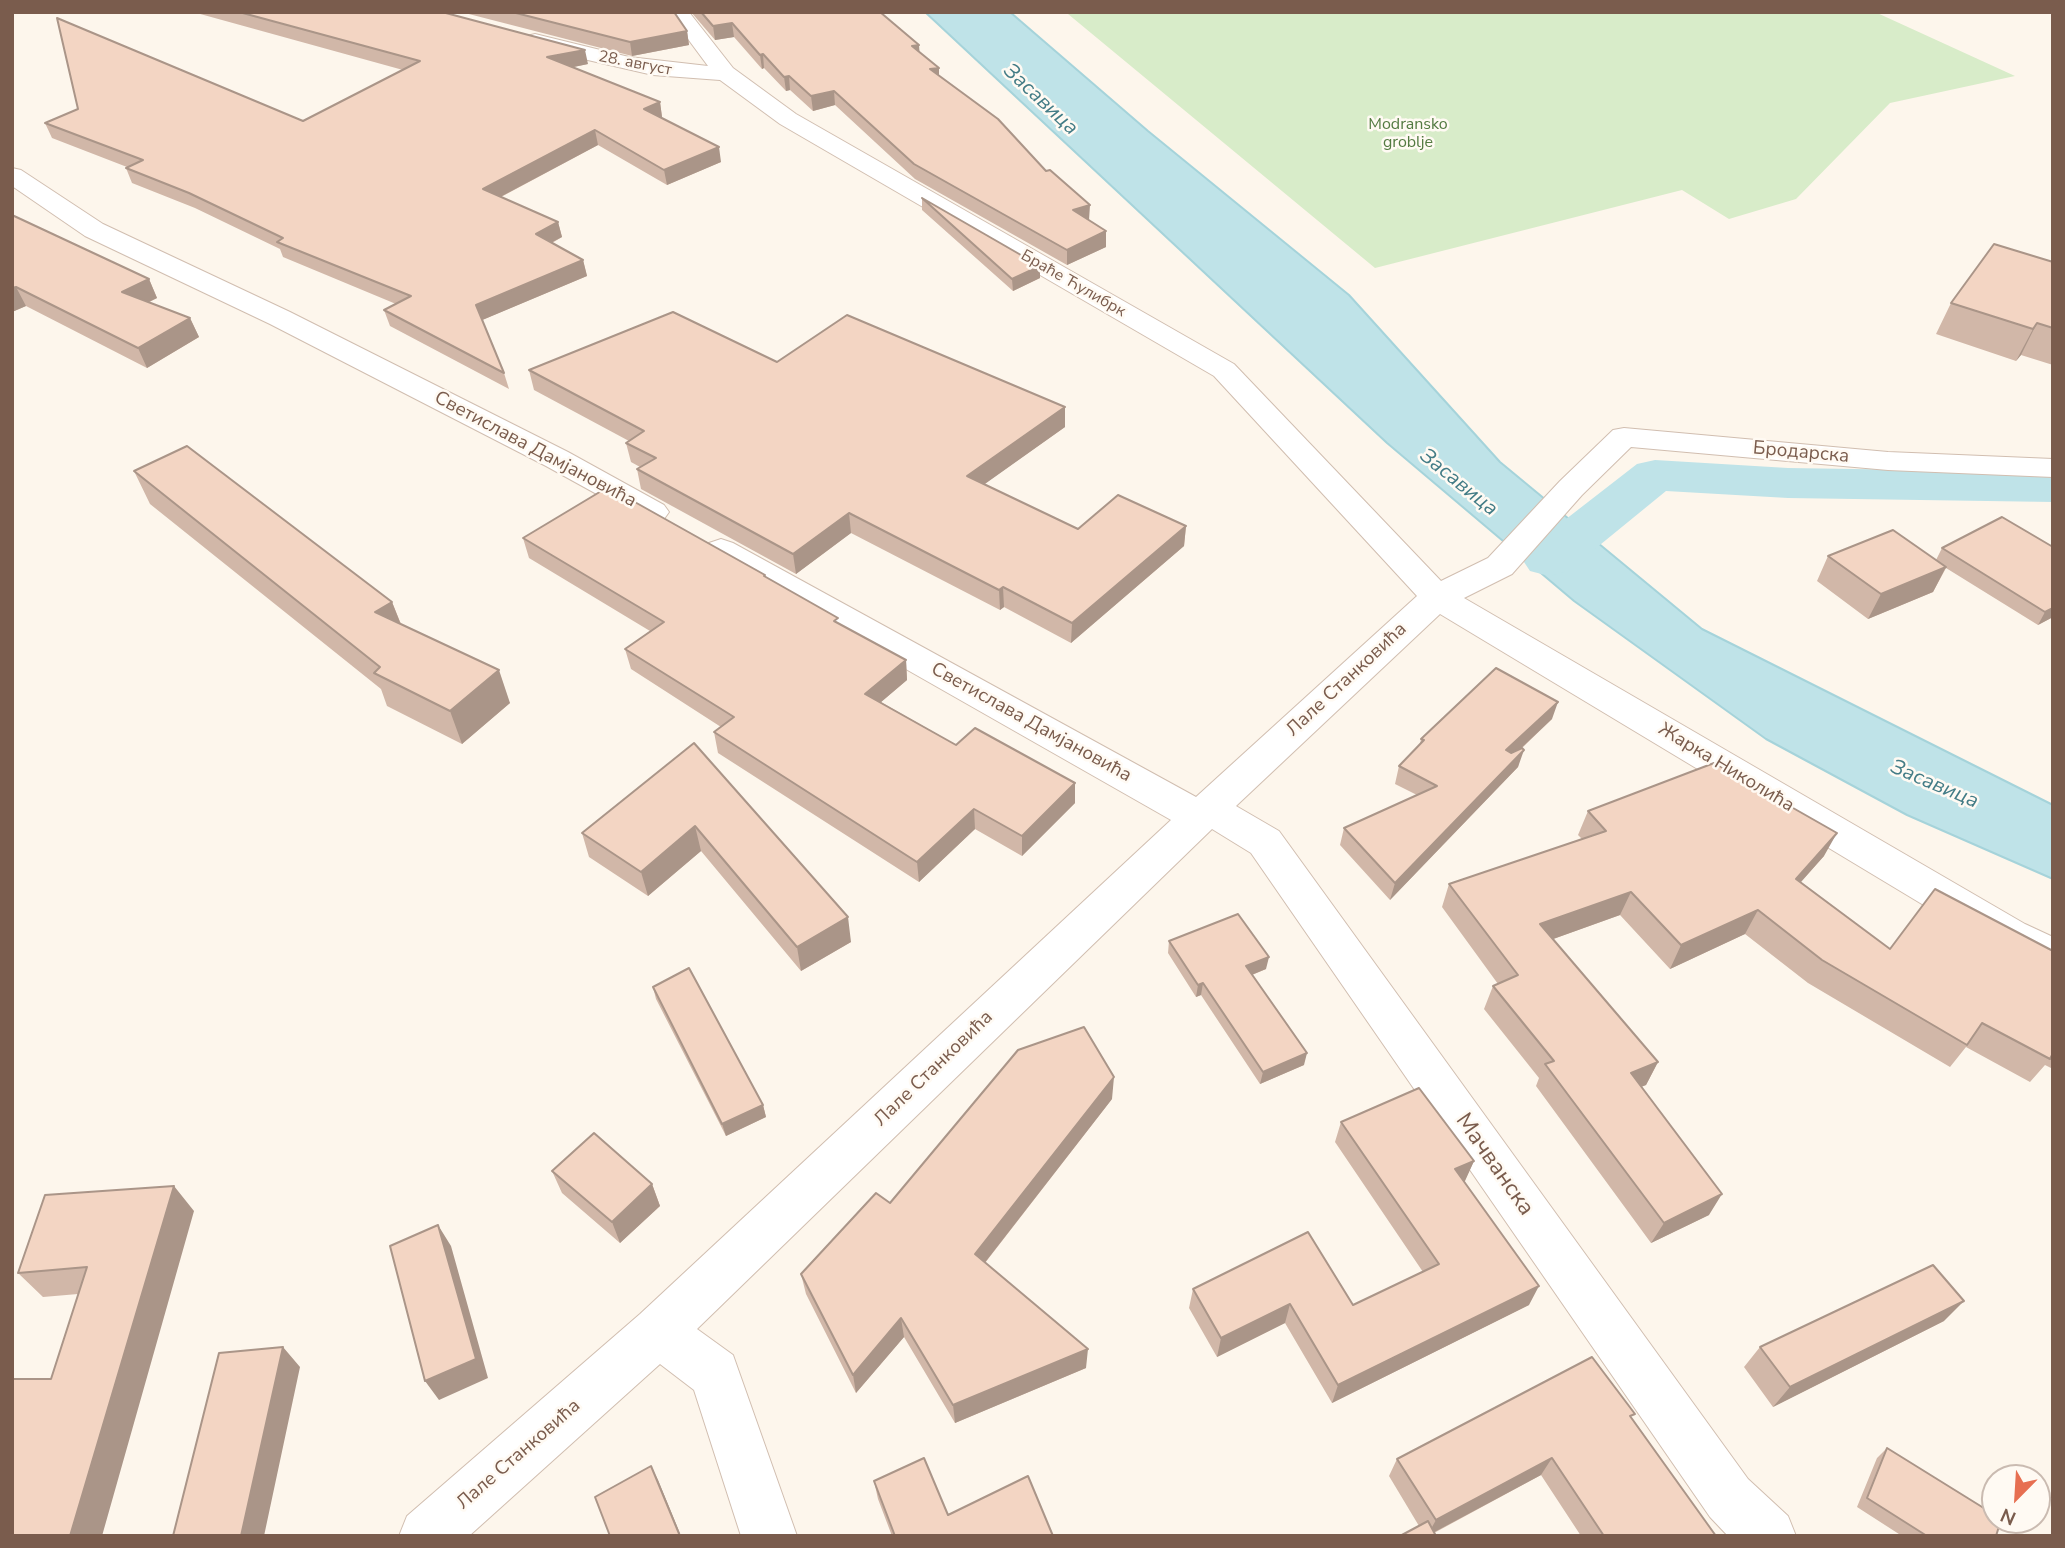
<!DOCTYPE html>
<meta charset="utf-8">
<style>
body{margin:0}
#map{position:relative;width:2065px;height:1548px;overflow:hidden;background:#fdf6ec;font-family:"Nunito Sans",sans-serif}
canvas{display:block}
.frame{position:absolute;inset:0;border:14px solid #7a5c4d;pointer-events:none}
.north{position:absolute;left:1981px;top:1464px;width:70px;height:70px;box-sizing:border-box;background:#fffaf3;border:2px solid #cabbb1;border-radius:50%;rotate:204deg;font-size:19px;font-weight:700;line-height:28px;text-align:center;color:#7a5c4d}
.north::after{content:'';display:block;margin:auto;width:24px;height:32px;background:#e76f51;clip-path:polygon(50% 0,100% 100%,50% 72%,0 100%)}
</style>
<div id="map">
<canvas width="2065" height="1548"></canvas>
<div class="frame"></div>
<div class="north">N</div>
</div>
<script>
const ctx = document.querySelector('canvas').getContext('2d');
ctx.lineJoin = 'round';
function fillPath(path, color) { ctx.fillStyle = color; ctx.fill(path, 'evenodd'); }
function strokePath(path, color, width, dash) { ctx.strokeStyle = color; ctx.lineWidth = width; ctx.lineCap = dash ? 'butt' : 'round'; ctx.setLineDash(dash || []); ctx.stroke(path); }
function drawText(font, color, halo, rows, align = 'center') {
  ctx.font = font + ' "Nunito Sans",sans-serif'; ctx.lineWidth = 5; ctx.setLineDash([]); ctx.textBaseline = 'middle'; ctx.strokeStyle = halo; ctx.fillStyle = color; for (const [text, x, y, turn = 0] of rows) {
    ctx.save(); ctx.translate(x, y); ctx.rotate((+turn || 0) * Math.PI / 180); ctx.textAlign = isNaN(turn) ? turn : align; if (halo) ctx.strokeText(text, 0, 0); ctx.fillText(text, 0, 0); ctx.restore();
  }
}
fillPath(new Path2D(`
 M 1081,12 L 1875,12 L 2015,76 L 1890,103 L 1796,199 L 1729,219 L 1682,190 L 1375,268 L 1068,14 Z`), '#d8ecc9');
const water = new Path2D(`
 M 925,12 L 1010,12 L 1148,131 L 1349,295 L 1500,462 L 1702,629 L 2053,805 L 2053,879 L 1907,815 L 1766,739 L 1574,601 L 1387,443 Z`);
fillPath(water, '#bfe3e8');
strokePath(water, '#a5d3da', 2);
fillPath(new Path2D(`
 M 1655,460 L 1788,468 L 2053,472 L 2053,502 L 1788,498 L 1666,491 L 1568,571 L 1549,576 L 1530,571 L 1522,559 L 1530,547 L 1637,464 Z`), '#bfe3e8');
const street = new Path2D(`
 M 668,12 L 689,12 L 733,68 L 796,114 L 1234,364 L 1441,581 L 1488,558 L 1560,481 L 1613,430 L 1624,428 L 1888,452 L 2053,459 L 2053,477 L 1888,470 L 1631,447 L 1582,495 L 1512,574 L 1464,598 L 2025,924 L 2053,937 L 2053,974 L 1995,948 L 1440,614 L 1236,806 L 1279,831 L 1748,1479 L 1788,1516 L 1796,1536 L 1728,1536 L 1710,1517 L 1251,853 L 1212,829 L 697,1329 L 733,1355 L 797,1536 L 741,1536 L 694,1390 L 660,1364 L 469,1536 L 399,1536 L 407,1516 L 640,1314 L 1171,820 L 709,557 L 704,550 L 709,543 L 721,539 L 733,543 L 1196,797 L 1417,596 L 1214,376 L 780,124 L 720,80 L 653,75 L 527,46 L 524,41 L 527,36 L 535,34 L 629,57 L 708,66 Z
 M 12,168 L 21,170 L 103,224 L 290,312 L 568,452 L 664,505 L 669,512 L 664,519 L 653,522 L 642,519 L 546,466 L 270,324 L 85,236 L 12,186 Z`);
strokePath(street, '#d1beb0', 2);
fillPath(street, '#fff');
fillPath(new Path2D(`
 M 193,12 L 442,12 L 588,64 L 573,67 L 660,102 L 662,117 L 660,118 L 721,162 L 667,185 L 598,145 L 501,197 L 558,222 L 562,237 L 552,243 L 583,260 L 587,276 L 482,320 L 504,373 L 509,389 L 390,326 L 384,310 L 396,304 L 283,257 L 280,249 L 195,208 L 132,183 L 126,168 L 127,167 L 52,138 L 45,123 L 303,121 L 403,70 Z
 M 461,12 L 674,12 L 687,31 L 689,45 L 632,56 Z
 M 691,12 L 880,12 L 919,45 L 919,52 L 939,68 L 939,76 L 1089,220 L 1106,231 L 1106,247 L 1067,265 L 915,179 L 835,105 L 813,111 L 790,90 L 786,91 L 764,68 L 762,69 L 734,37 L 715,40 Z
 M 922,198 L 1040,266 L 1040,278 L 1013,291 L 922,210 Z
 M 12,215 L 149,279 L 157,298 L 149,302 L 190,318 L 199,337 L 147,368 L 26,306 L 12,312 Z
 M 2053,262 L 2053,365 L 2021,355 L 2016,361 L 1936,334 L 1951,303 Z
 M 777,362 L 1065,427 L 984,484 L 1078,529 L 1186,526 L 1184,546 L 1071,643 L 1004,607 L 1000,610 L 851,533 L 796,574 L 641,489 L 637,469 L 640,467 L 631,462 L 626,443 L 629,441 L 534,390 L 529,370 Z
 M 134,471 L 392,602 L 401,624 L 510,703 L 462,744 L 387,706 L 381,689 L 150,504 Z
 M 523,538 L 765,575 L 766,578 L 839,624 L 906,660 L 907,680 L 881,702 L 956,745 L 1075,783 L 1075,803 L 1022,856 L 975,829 L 919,882 L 718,753 L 714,732 L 721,727 L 631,669 L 625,649 L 650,631 L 529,558 Z
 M 2053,547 L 2053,617 L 2038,625 L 1946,568 L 1933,592 L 1868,619 L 1817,581 L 1828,556 L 1936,560 L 1942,548 Z
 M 1552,719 L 1522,748 L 1518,767 L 1390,900 L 1340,845 L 1344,828 L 1417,795 L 1395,784 L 1399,766 L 1420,744 L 1421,739 Z
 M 694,743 L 851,942 L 801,971 L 701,851 L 648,896 L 589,857 L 582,833 Z
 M 1588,811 L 1824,856 L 1801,882 L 1890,949 L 2053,951 L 2053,1069 L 2045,1065 L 2030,1082 L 1966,1047 L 1950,1067 L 1808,983 L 1745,934 L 1670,969 L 1620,915 L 1553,939 L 1658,1062 L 1646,1085 L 1641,1087 L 1709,1215 L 1651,1243 L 1536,1086 L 1539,1078 L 1484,1009 L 1493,986 L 1498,984 L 1442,907 L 1449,884 L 1582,839 L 1578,835 Z
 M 1169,941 L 1266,969 L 1252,975 L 1304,1065 L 1260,1084 L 1201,995 L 1196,997 L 1168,953 Z
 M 653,987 L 763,1105 L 766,1117 L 726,1136 L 656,999 Z
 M 1112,1099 L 985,1263 L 1086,1368 L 955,1423 L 904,1337 L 856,1393 L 806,1294 L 801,1274 Z
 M 1341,1122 L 1474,1161 L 1464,1182 L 1529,1305 L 1332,1403 L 1285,1323 L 1217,1357 L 1189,1308 L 1193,1289 L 1353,1305 L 1423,1272 L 1335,1142 Z
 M 552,1171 L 652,1184 L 660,1206 L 620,1243 L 562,1193 Z
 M 194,1211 L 51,1379 L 78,1294 L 43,1297 L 18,1273 Z
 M 1944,1321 L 1773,1407 L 1744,1367 L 1760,1347 Z
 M 1632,1418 L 1716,1536 L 1581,1536 L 1541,1475 L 1434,1533 L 1419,1526 L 1389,1476 L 1397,1459 Z
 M 1887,1448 L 1996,1536 L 1902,1536 L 1857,1507 L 1877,1458 Z
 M 874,1481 L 948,1515 L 1053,1536 L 892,1536 L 878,1499 Z`), '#d1b7a8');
fillPath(new Path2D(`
 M 732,23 L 734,37 L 715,40 L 713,26 Z
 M 687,31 L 689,45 L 632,56 L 630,42 Z
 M 919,45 L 920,59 L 912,46 Z
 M 585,50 L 588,64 L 550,72 L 547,57 Z
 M 763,54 L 764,68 L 762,69 L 760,55 Z
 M 939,68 L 939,82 L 930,69 Z
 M 789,76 L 790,90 L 786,91 L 784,77 Z
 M 834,91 L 835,105 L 813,111 L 811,96 Z
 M 660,102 L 662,117 L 646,124 L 644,109 Z
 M 595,130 L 598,145 L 487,204 L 483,189 Z
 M 719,147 L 721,162 L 667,185 L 664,170 Z
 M 1090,205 L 1089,220 L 1073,210 Z
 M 558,222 L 562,237 L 539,249 L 536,234 Z
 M 1106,231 L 1106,247 L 1067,265 L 1067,250 Z
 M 583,260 L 587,276 L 480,321 L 476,305 Z
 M 1040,266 L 1040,278 L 1013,291 L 1012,279 Z
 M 149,279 L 157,298 L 131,311 L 122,292 Z
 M 16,287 L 26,306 L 12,312 L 12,288 Z
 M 190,318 L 199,337 L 147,368 L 138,348 Z
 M 2037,323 L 2021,355 L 2016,361 L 2033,329 Z
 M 1065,407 L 1065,427 L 968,496 L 967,476 Z
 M 849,513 L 851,533 L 796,574 L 793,554 Z
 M 1186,526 L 1184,546 L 1071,643 L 1072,623 Z
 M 1946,567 L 1933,592 L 1868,619 L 1881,594 Z
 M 1003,587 L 1004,607 L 1000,610 L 999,590 Z
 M 392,602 L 405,635 L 375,612 Z
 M 2053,608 L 2053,617 L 2038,625 L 2045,612 Z
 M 906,660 L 907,680 L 867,714 L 865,694 Z
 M 499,670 L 510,703 L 462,744 L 450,711 Z
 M 1558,702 L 1552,719 L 1500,768 L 1506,750 Z
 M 1524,750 L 1518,767 L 1390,900 L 1395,883 Z
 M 1075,783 L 1075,803 L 1022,856 L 1022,836 Z
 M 974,809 L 975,829 L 919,882 L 917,862 Z
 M 695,826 L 701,851 L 648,896 L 641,872 Z
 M 1837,833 L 1824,856 L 1783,902 L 1796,879 Z
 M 1631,892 L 1620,915 L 1531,947 L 1540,924 Z
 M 1758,910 L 1745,934 L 1670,969 L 1681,945 Z
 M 848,917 L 851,942 L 801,971 L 797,947 Z
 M 1269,957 L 1266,969 L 1244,978 L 1246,966 Z
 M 1203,983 L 1201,995 L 1196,997 L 1198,985 Z
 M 1307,1053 L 1304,1065 L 1260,1084 L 1263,1072 Z
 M 1658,1062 L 1646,1085 L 1620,1095 L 1631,1073 Z
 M 1114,1077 L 1112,1099 L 976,1274 L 975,1254 Z
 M 763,1105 L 766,1117 L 726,1136 L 722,1124 Z
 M 1474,1161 L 1465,1181 L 1447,1190 L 1455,1169 Z
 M 652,1184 L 660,1206 L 620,1243 L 612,1222 Z
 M 174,1186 L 194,1211 L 102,1536 L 70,1536 Z
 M 1722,1194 L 1709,1215 L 1651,1243 L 1664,1223 Z
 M 438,1225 L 451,1246 L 488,1378 L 439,1400 L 425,1381 Z
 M 1539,1286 L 1529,1305 L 1332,1403 L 1338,1385 Z
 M 1964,1301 L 1944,1321 L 1773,1407 L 1790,1387 Z
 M 1290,1304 L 1285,1323 L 1217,1357 L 1221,1338 Z
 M 901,1318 L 904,1337 L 856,1393 L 853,1375 Z
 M 283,1347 L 300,1367 L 264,1536 L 241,1536 Z
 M 1088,1349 L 1086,1368 L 955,1423 L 953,1405 Z
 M 1552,1458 L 1541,1475 L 1427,1536 L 1436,1520 Z
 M 651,1466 L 658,1480 L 681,1536 L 680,1536 Z`), '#aa9588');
const building = new Path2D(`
 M 239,12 L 442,12 L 585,50 L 547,57 L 660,102 L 644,109 L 719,147 L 664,170 L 595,130 L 483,189 L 558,222 L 536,234 L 583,260 L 476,305 L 504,373 L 384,310 L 411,296 L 277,242 L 283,238 L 189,193 L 126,168 L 143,160 L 45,123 L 78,109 L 57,18 L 303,121 L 420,61 Z
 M 512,12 L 674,12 L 687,31 L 630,42 Z
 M 701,12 L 880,12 L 919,45 L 912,46 L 939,68 L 930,69 L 998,119 L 1046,171 L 1050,170 L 1090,205 L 1073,210 L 1106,231 L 1067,250 L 914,164 L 834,91 L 811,96 L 789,76 L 784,77 L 763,54 L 760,55 L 732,23 L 713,26 Z
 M 922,198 L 1040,266 L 1012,279 Z
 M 12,215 L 149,279 L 122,292 L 190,318 L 138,348 L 16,287 L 12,288 Z
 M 1994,244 L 2053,262 L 2053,328 L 2037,323 L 2033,329 L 1951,303 Z
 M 673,312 L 777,362 L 847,315 L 1065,407 L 967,476 L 1078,529 L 1118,495 L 1186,526 L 1072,623 L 1003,587 L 999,590 L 849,513 L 793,554 L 637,469 L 656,458 L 626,443 L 644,431 L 529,370 Z
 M 187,446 L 392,602 L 375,612 L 499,670 L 450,711 L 374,673 L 380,667 L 134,471 Z
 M 608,487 L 765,575 L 764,576 L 838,618 L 834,621 L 906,660 L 865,694 L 956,745 L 975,728 L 1075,783 L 1022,836 L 974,809 L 917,862 L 714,732 L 734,717 L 625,649 L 664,622 L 523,538 Z
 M 2002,517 L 2053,547 L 2053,608 L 2045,612 L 1942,548 Z
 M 1893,530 L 1946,567 L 1881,594 L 1828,556 Z
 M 1496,668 L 1558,702 L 1506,750 L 1511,753 L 1522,748 L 1524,750 L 1395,883 L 1344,828 L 1437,786 L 1399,766 L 1424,740 L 1421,739 Z
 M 694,743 L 848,917 L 797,947 L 695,826 L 641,872 L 582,833 Z
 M 1714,763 L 1837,833 L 1796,879 L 1890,949 L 1935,889 L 2053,951 L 2053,1053 L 2050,1059 L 1982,1023 L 1967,1045 L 1822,960 L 1758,910 L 1681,945 L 1631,892 L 1540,924 L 1658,1062 L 1631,1073 L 1722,1194 L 1664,1223 L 1545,1064 L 1554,1061 L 1493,986 L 1518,975 L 1449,884 L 1606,831 L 1588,811 Z
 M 1238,914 L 1269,957 L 1246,966 L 1307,1053 L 1263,1072 L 1203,983 L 1198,985 L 1169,941 Z
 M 689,968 L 763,1105 L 722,1124 L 653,987 Z
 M 1084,1027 L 1114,1077 L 975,1254 L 1088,1349 L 953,1405 L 901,1318 L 853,1375 L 801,1274 L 876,1193 L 890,1203 L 1018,1050 Z
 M 1419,1088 L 1474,1161 L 1455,1169 L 1539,1286 L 1338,1385 L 1290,1304 L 1221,1338 L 1193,1289 L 1308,1232 L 1353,1305 L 1439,1264 L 1341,1122 Z
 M 594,1133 L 652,1184 L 612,1222 L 552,1171 Z
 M 174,1186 L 70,1536 L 12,1536 L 12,1379 L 51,1379 L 87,1267 L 18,1273 L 45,1195 Z
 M 438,1225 L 476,1359 L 425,1381 L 390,1246 Z
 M 1933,1265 L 1964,1301 L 1790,1387 L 1760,1347 Z
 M 283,1347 L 241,1536 L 173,1536 L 219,1353 Z
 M 1592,1357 L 1635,1414 L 1630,1416 L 1716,1536 L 1604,1536 L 1552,1458 L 1436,1520 L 1397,1459 Z
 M 1887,1448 L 1995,1515 L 1995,1520 L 2001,1520 L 1996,1536 L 1927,1536 L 1867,1498 Z
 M 924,1458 L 948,1515 L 1028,1476 L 1053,1536 L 895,1536 L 874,1481 Z
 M 651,1466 L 680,1536 L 610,1536 L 595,1497 Z
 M 1428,1521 L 1436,1536 L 1400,1536 Z`);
fillPath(building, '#f3d5c3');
strokePath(building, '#aa9588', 2);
drawText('16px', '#7a5c4d', '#fffaf3', [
 ["28. август",635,64,11],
 ["Браће Ћулибрк",1073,284,30]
]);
drawText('16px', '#537a41', '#fffaf3', [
 ["Modransko",1408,125],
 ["groblje",1408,143]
]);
drawText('19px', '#7a5c4d', '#fffaf3', [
 ["Светислава Дамјановића",535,450,28],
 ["Бродарска",1801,453,5],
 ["Лале Станковића",1347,680,-43],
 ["Светислава Дамјановића",1031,723,29],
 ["Жарка Николића",1726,768,31],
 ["Лале Станковића",934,1069,-44],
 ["Лале Станковића",519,1455,-41]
]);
drawText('italic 21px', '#437c86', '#fffaf3', [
 ["Засавица",1040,100,43],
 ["Засавица",1458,483,39],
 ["Засавица",1934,785,23]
]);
drawText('23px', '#7a5c4d', '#fffaf3', [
 ["Мачванска",1494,1165,55]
]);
</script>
